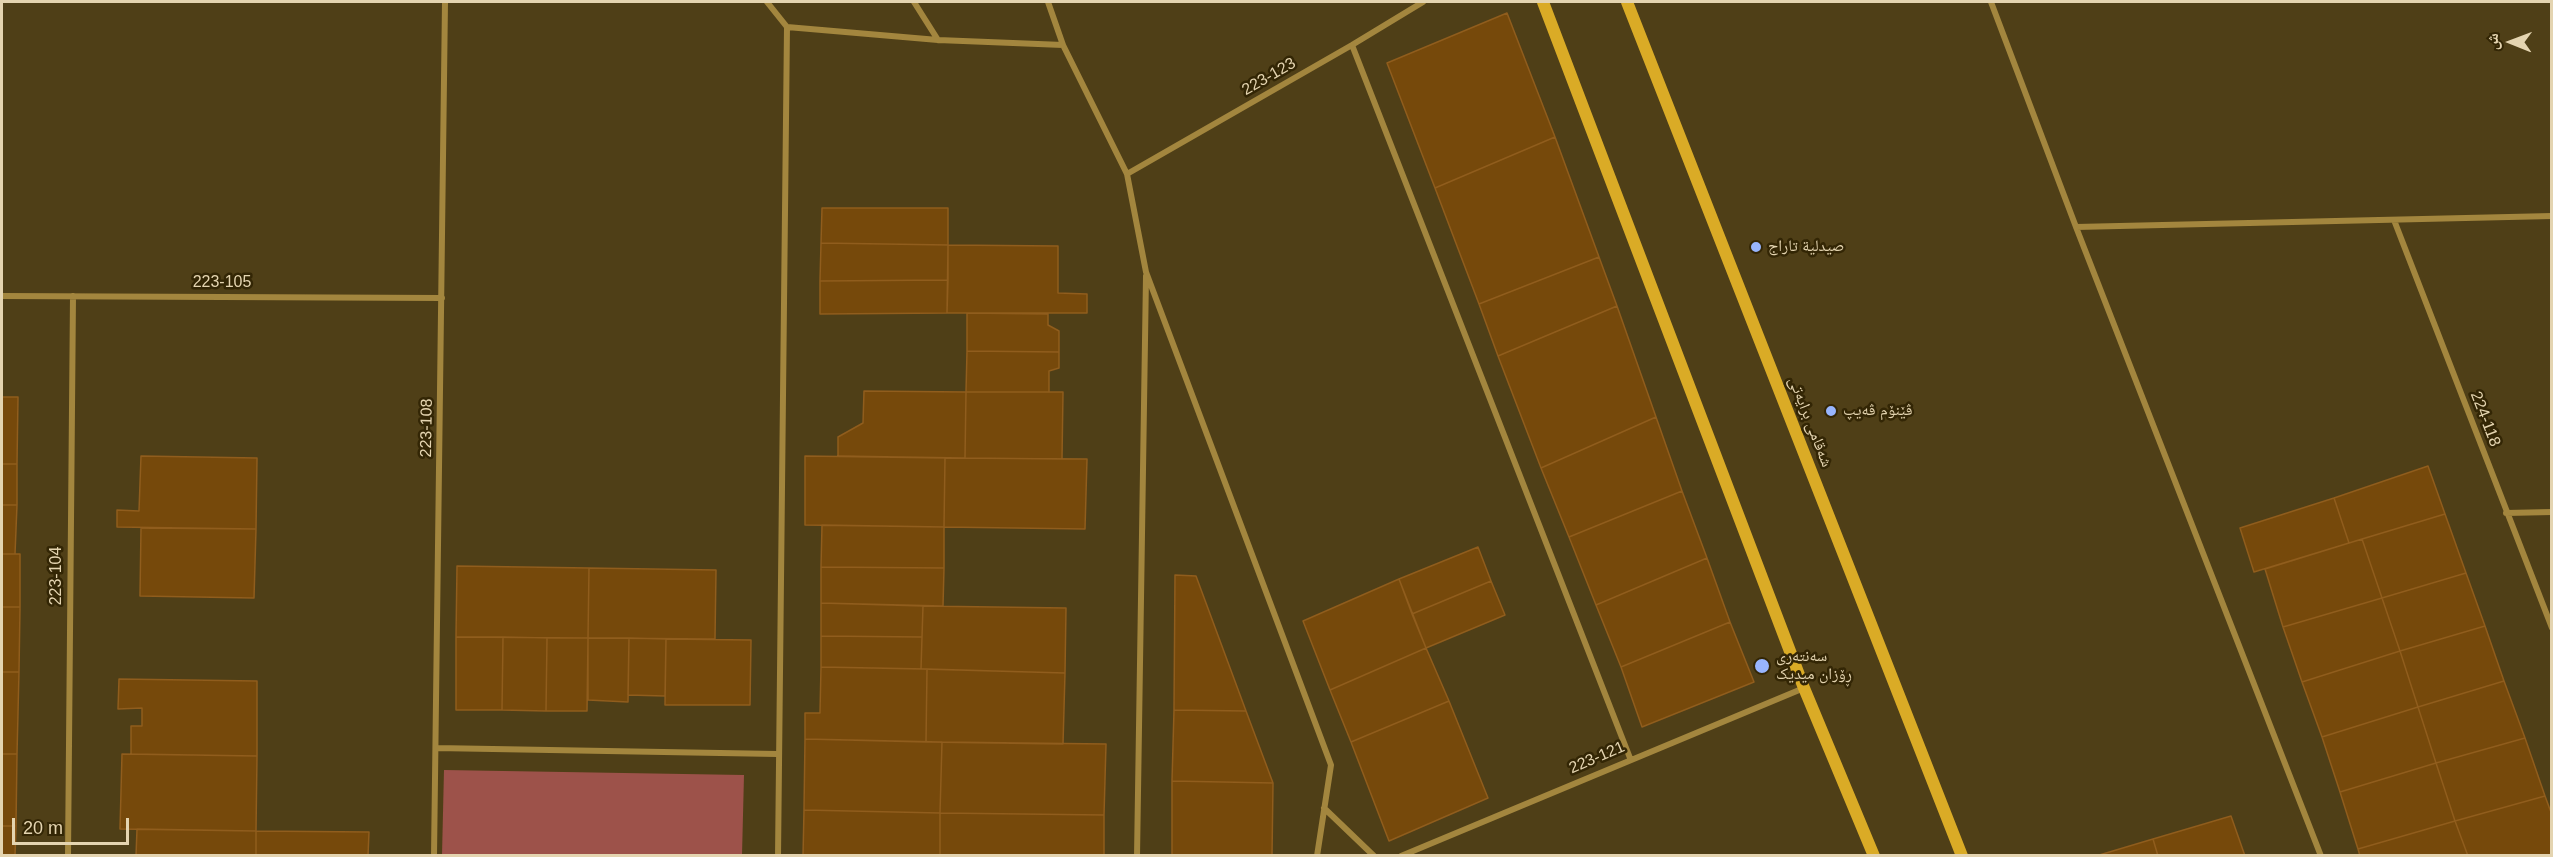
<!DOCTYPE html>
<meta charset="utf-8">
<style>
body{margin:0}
#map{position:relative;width:2553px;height:857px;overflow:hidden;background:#4f3f17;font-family:Arial,"Noto Naskh Arabic",sans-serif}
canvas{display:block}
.frame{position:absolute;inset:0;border:3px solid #e4d4b0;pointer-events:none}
.north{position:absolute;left:2481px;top:12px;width:60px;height:60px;-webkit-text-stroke:4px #332605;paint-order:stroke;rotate:271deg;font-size:16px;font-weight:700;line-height:24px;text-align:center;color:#e4d4b0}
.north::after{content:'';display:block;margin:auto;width:21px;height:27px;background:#e4d4b0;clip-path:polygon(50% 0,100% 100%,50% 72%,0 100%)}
.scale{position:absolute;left:12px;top:818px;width:117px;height:27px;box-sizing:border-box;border:3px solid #e4d4b0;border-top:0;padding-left:8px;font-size:18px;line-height:21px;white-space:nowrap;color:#e4d4b0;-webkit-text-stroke:4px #332605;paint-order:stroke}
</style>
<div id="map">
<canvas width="2553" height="857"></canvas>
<div class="frame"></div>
<div class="north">ش</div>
<div class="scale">20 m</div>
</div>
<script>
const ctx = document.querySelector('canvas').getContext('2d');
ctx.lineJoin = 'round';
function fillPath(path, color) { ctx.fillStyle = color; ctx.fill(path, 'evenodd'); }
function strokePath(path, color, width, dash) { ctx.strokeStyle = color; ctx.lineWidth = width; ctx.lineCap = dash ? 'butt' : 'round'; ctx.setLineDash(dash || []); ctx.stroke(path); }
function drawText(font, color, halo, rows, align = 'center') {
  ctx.font = font + ' Arial,"Noto Naskh Arabic",sans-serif'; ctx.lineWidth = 5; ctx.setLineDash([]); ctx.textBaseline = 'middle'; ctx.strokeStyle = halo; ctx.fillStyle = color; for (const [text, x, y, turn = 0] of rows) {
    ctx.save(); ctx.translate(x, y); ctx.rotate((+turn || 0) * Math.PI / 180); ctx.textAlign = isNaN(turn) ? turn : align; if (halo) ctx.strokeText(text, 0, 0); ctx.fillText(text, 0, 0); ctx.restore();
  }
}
fillPath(new Path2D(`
 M 444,770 L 744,775 L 742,855 L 442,855 Z`), '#9d524a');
const building = new Path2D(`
 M 1507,13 L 1555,137 L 1435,188 L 1387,63 Z
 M 1555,137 L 1599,257 L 1479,304 L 1435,188 Z
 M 822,208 L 948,208 L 948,245 L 821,243 Z
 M 821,243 L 948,245 L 948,280 L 820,281 Z
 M 948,245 L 1058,246 L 1058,293 L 1087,294 L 1087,313 L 947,313 Z
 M 1599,257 L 1617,306 L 1498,356 L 1479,304 Z
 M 948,280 L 947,313 L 820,314 L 820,281 Z
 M 1617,306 L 1656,417 L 1541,468 L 1498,356 Z
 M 967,313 L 1048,314 L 1048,325 L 1059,331 L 1059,352 L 967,351 Z
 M 967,351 L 1059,352 L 1059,368 L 1049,371 L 1049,392 L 966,392 Z
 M 864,391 L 966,392 L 965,458 L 838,456 L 838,437 L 863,423 Z
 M 966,392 L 1063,392 L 1062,459 L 965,458 Z
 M 2,397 L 18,397 L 17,464 L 2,464 Z
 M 1656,417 L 1682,491 L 1569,537 L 1541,468 Z
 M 141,456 L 257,458 L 256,529 L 117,527 L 117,510 L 139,511 Z
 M 805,456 L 945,458 L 944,527 L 805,525 Z
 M 945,458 L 1087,459 L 1085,529 L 944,527 Z
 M 2,464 L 17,464 L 17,505 L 2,505 Z
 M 2428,466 L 2445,514 L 2349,543 L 2334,498 Z
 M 1682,491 L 1707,558 L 1596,605 L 1569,537 Z
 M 2334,498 L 2349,543 L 2254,572 L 2240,528 Z
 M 2,505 L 17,505 L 15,554 L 2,554 Z
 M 2445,514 L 2466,573 L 2382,598 L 2362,539 Z
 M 822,525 L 944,527 L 944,568 L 821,567 Z
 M 141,528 L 256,529 L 254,598 L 140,596 Z
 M 2362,539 L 2382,598 L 2283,627 L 2265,569 Z
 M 1478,547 L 1491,581 L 1412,614 L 1399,579 Z
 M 2,554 L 20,554 L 20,607 L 2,607 Z
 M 1707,558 L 1730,622 L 1621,667 L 1596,605 Z
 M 457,566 L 589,568 L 588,638 L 456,637 Z
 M 821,567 L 944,568 L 943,606 L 821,603 Z
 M 589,568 L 716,570 L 715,639 L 588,638 Z
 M 2466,573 L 2485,626 L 2400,651 L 2382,598 Z
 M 1175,575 L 1196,576 L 1246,711 L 1174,710 Z
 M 1399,579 L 1426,648 L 1330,690 L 1303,621 Z
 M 1491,581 L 1505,615 L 1426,648 L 1412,614 Z
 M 2382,598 L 2400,651 L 2302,682 L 2283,627 Z
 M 821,603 L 923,606 L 922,637 L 821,636 Z
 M 923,606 L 1066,608 L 1065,673 L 921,669 Z
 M 2,607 L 20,607 L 19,672 L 2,672 Z
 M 1730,622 L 1754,682 L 1642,727 L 1621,667 Z
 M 2485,626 L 2504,681 L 2418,707 L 2400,651 Z
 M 821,636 L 922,637 L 921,669 L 821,667 Z
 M 456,637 L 503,637 L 502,710 L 456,710 Z
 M 503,637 L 547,638 L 546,711 L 502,710 Z
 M 547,638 L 588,638 L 587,711 L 546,711 Z
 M 588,638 L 629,638 L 628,702 L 588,700 Z
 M 629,638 L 666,639 L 665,696 L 628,695 Z
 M 666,639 L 751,640 L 750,705 L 665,705 Z
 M 1426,648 L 1449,701 L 1351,742 L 1330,690 Z
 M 2400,651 L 2418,707 L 2322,737 L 2302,682 Z
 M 821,667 L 927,669 L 926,742 L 805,739 L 805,713 L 820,713 Z
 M 927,669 L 1065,673 L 1063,744 L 926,742 Z
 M 2,672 L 19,672 L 17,754 L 2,754 Z
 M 119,679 L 257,681 L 257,756 L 131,754 L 131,726 L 142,726 L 142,708 L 118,709 Z
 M 2504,681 L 2525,738 L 2436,763 L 2418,707 Z
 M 1449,701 L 1488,798 L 1389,841 L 1351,742 Z
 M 2418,707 L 2436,763 L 2340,792 L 2322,737 Z
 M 1174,710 L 1246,711 L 1273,783 L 1172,781 Z
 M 2525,738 L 2545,796 L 2455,821 L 2436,763 Z
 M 805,739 L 942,742 L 940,813 L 804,810 Z
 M 942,742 L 1106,744 L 1104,815 L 940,813 Z
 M 2,754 L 17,754 L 16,826 L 2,826 Z
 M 122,754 L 257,756 L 256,831 L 120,829 Z
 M 2436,763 L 2455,821 L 2358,849 L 2340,792 Z
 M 1172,781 L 1273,783 L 1272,856 L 1172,856 Z
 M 2545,796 L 2552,815 L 2552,856 L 2468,856 L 2455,821 Z
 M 804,810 L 940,813 L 940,856 L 803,856 Z
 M 940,813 L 1104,815 L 1104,856 L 940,856 Z
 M 2231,816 L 2245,856 L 2158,856 L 2153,839 Z
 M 2455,821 L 2468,856 L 2360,856 L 2358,849 Z
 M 2,826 L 16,826 L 15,856 L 2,856 Z
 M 137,829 L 256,831 L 256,856 L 136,856 Z
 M 256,831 L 369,832 L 368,856 L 256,856 Z
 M 2153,839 L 2158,856 L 2096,856 Z`);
fillPath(building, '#76490b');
strokePath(building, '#905d1d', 1.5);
strokePath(new Path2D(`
 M 767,2 L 787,27 L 938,40 L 1063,45
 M 914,2 L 938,40
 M 1048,2 L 1063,45 L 1127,174 L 1146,272 L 1331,765 L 1317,856
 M 1991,2 L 2076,227 L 2321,856
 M 1352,45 L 1630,758
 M 1127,174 L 1352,45 L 1423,2
 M 2394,220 L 2552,628
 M 2076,227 L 2552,216
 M 2,296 L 442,298
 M 2506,513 L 2552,512
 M 436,748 L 777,754
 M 1324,808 L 1374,856
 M 68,856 L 73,296
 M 434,856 L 445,2
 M 778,856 L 787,27
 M 1137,856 L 1146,276
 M 1401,856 L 1804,688`), '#a3863e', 6);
strokePath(new Path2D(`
 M 1543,2 L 1804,688 L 1874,856
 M 1627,2 L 1962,856`), '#daab26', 12);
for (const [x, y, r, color] of [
 [1756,247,6,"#98b5fd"],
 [1831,411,6,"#98b5fd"],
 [1762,666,8,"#98b5fd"]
]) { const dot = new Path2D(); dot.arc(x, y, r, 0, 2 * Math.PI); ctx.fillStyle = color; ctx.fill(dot); strokePath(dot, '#332605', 2); }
drawText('16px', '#e4d4b0', '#332605', [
 ["223-123",1269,77,-30],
 ["223-105",222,283],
 ["224-118",2485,419,69],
 ["شەقامی برایەتی",1810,422,69],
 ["223-108",427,428,-89],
 ["223-104",57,576,-90],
 ["223-121",1597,758,-23]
]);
drawText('16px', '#e4d4b0', '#332605', [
 ["صيدلية تاراج",1768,247],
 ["ڤێنۆم ڤەیپ",1843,411],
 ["سەنتەری",1776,657],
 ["ڕۆزان میدیک",1776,675]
], 'left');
</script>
